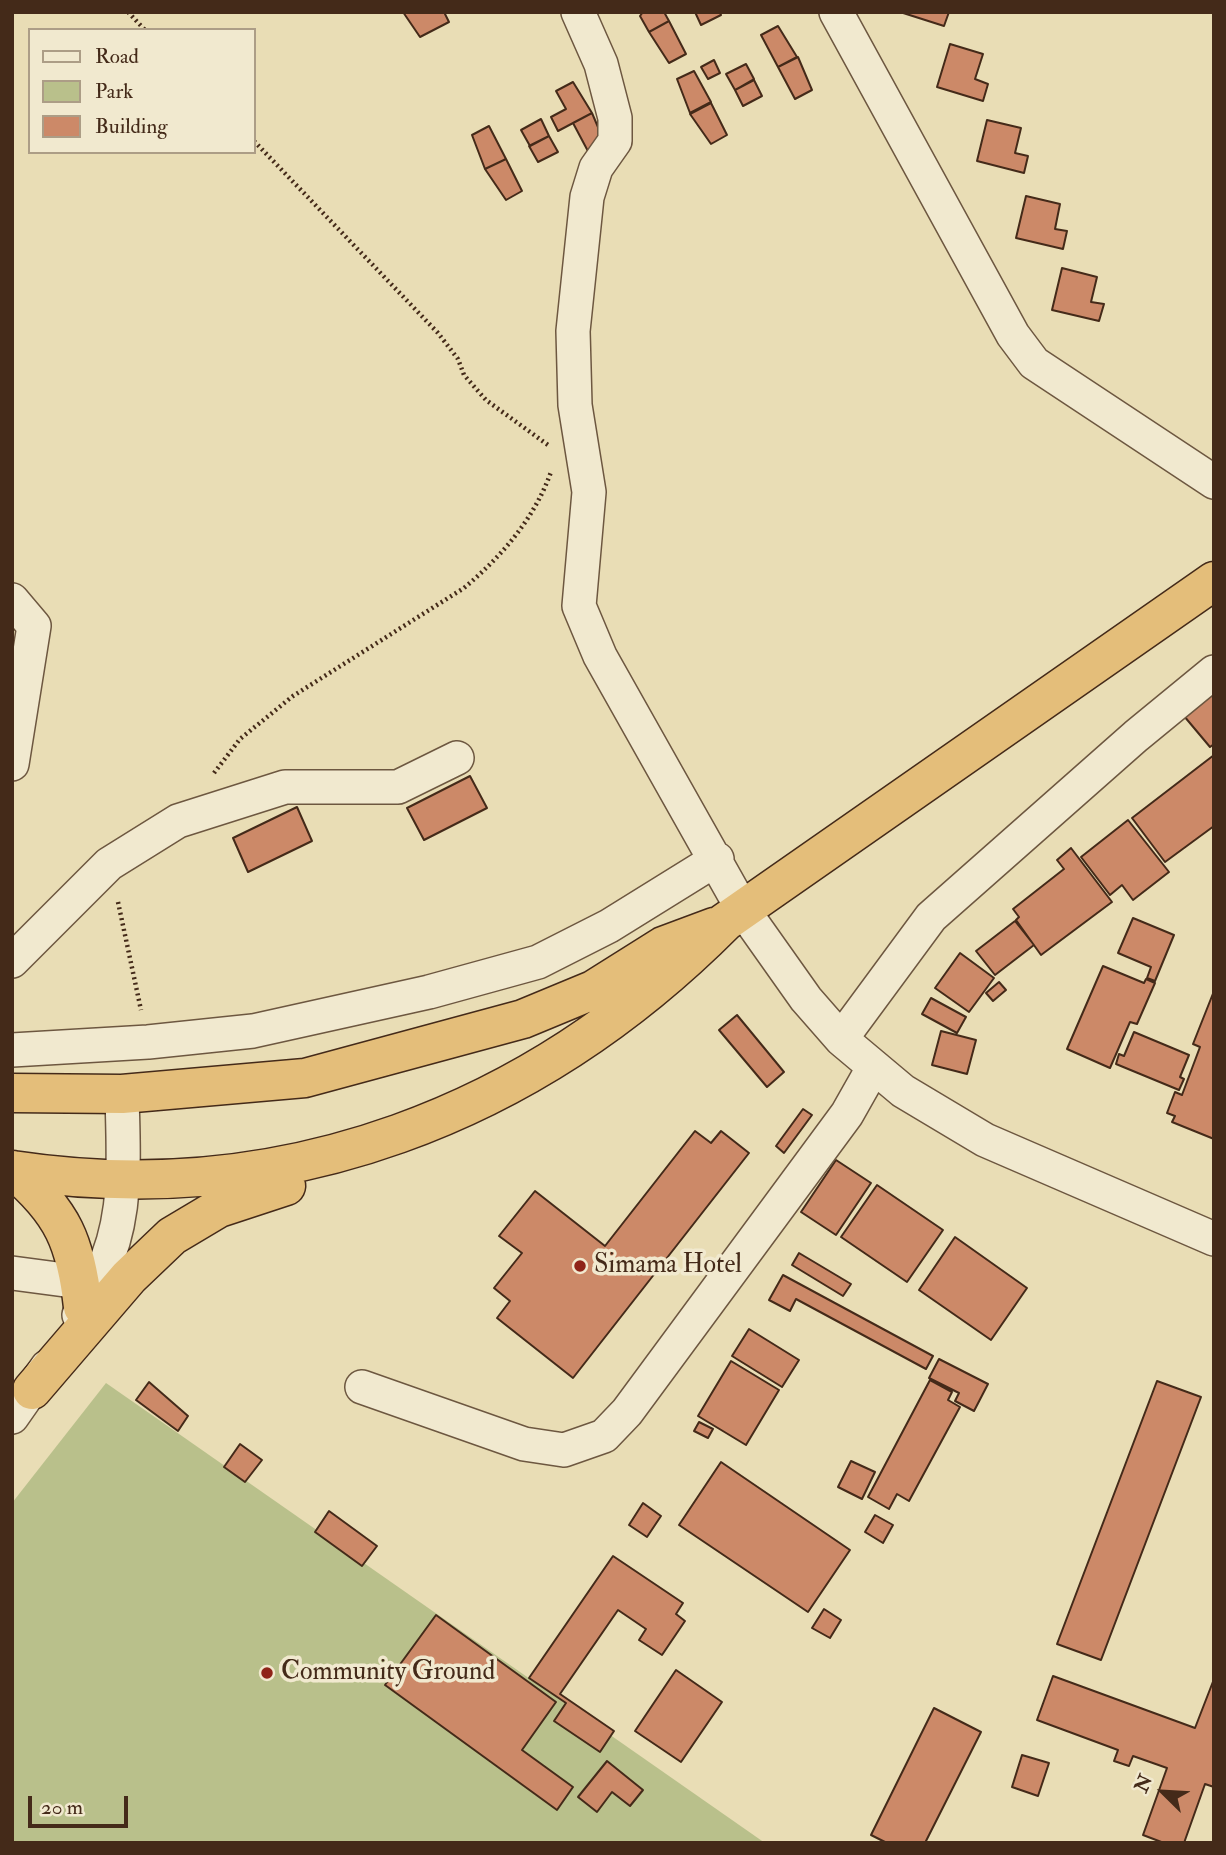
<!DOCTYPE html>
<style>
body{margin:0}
#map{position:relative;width:1226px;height:1855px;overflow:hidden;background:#e9ddb5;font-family:"IM FELL Double Pica",serif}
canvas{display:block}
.frame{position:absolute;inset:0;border:14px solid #442a19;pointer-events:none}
.legend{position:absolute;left:28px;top:28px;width:228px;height:126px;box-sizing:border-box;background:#f1e9cf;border:2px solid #ac9d86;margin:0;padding:9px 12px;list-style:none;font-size:21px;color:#442a19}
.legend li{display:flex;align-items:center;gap:14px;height:35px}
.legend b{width:35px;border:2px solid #ac9d86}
.north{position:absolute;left:1128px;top:1757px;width:70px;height:70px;-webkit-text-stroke:5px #f1e9cf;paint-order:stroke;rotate:294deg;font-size:19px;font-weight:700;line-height:28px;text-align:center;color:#442a19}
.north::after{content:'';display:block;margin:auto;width:24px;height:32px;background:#442a19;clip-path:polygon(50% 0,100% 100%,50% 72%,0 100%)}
.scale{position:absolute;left:28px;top:1796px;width:100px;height:32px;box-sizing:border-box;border:4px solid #442a19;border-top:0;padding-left:9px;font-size:21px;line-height:24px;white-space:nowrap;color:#442a19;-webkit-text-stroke:5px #f1e9cf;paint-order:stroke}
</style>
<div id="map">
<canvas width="1226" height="1855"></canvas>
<div class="frame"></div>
<ul class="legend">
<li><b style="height:9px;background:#f1e9cf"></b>Road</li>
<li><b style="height:19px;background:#b9c08b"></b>Park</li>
<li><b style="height:19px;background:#cc8968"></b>Building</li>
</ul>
<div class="north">N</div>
<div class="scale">20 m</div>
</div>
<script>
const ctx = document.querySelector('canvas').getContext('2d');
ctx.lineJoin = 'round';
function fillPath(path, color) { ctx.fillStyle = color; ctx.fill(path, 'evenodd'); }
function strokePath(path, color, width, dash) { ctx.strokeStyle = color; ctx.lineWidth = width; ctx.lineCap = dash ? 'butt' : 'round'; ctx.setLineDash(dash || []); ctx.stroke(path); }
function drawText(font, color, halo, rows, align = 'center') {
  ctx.font = font + ' "IM FELL Double Pica",serif'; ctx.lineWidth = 7; ctx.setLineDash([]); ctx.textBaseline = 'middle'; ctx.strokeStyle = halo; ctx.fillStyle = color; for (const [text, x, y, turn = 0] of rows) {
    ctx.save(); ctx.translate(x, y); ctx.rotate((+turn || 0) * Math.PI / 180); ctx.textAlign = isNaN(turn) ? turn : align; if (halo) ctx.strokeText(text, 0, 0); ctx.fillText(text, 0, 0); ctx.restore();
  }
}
fillPath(new Path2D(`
 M 106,1383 L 765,1843 L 12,1843 L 12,1503 Z`), '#b9c08b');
const building = new Path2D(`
 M 403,12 L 444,12 L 449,22 L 420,37 Z
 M 643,12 L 664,12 L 669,21 L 649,32 L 640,16 Z
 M 695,12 L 720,12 L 721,15 L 701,25 Z
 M 900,12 L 949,12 L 944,26 Z
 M 669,21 L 686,54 L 669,63 L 649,32 Z
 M 778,26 L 797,57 L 778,67 L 761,35 Z
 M 950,44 L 983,54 L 975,79 L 988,84 L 983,101 L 937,87 Z
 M 798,57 L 812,90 L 795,99 L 778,67 Z
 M 714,60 L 720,73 L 708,79 L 701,67 Z
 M 746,64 L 754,79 L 735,90 L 726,74 Z
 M 694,71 L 711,102 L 690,113 L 677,79 Z
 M 754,80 L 762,96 L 743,106 L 735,90 Z
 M 573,82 L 592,113 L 558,131 L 551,117 L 566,109 L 556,91 Z
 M 711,103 L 727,135 L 711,144 L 690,114 Z
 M 592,113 L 606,146 L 590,155 L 573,123 Z
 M 541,119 L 549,136 L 530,146 L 521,130 Z
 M 987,120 L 1021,128 L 1015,153 L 1028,156 L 1024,173 L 977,161 Z
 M 489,126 L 506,159 L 485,169 L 472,135 Z
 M 549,136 L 558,152 L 538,162 L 529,146 Z
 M 506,159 L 522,191 L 506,200 L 485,169 Z
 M 1026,196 L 1060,204 L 1055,229 L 1067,231 L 1063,249 L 1016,238 Z
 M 1062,268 L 1097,277 L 1091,302 L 1104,304 L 1099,321 L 1052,310 Z
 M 1214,692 L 1214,744 L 1210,747 L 1184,716 Z
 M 1214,755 L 1214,826 L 1165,862 L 1132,818 Z
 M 470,776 L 487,808 L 424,840 L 407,808 Z
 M 297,807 L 312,841 L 248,872 L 233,838 Z
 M 1128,820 L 1169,872 L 1133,900 L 1122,885 L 1110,895 L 1081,857 Z
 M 1071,848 L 1112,902 L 1041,955 L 1016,920 L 1019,917 L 1013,909 L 1064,869 L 1057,860 Z
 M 1133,918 L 1174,935 L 1155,981 L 1147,978 L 1151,967 L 1118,953 Z
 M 1015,921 L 1034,945 L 995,975 L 976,951 Z
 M 960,953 L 994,978 L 969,1012 L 935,988 Z
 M 1103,966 L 1144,983 L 1146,979 L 1155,983 L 1137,1024 L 1130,1022 L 1110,1068 L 1067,1049 Z
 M 999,982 L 1006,990 L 993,1001 L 986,993 Z
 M 1214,991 L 1214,1139 L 1172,1122 L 1175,1116 L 1167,1113 L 1175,1092 L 1182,1095 L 1200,1047 L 1193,1044 Z
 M 931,998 L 966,1017 L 957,1033 L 922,1014 Z
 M 737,1015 L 784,1072 L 767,1087 L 719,1030 Z
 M 941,1031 L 976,1040 L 967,1074 L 932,1065 Z
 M 1134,1032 L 1189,1055 L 1180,1077 L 1184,1079 L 1179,1090 L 1116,1064 L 1119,1054 L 1124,1056 Z
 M 803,1109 L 812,1115 L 784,1153 L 776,1146 Z
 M 695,1131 L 711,1143 L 721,1131 L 749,1153 L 573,1378 L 497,1318 L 510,1301 L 494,1288 L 522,1253 L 499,1236 L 535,1191 L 605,1246 Z
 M 836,1160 L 871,1183 L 836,1235 L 801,1212 Z
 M 877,1185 L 943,1230 L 907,1282 L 841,1237 Z
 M 955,1237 L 1027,1288 L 991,1340 L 919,1290 Z
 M 799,1253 L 851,1284 L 843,1296 L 792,1265 Z
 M 783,1275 L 933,1356 L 926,1369 L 796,1299 L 790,1311 L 769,1300 Z
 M 749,1329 L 799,1360 L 782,1387 L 732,1356 Z
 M 939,1359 L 988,1384 L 974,1411 L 955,1401 L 959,1393 L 929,1378 Z
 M 731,1361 L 779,1390 L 746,1445 L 698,1416 Z
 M 930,1380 L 952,1392 L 948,1400 L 960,1407 L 909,1501 L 897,1494 L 889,1509 L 868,1497 Z
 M 1157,1381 L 1201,1397 L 1101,1660 L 1057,1644 Z
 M 149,1382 L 188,1416 L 178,1431 L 136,1400 Z
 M 699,1422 L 713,1429 L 708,1438 L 694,1431 Z
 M 240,1444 L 262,1460 L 245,1482 L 224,1467 Z
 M 851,1461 L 875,1472 L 862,1499 L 838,1487 Z
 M 721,1462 L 850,1550 L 808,1612 L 679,1525 Z
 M 643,1503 L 661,1516 L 647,1537 L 629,1525 Z
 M 329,1511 L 377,1546 L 362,1566 L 315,1532 Z
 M 875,1515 L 893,1525 L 883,1543 L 865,1532 Z
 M 613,1556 L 683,1603 L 676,1614 L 685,1621 L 662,1655 L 639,1640 L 646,1629 L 618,1610 L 560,1694 L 614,1731 L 600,1752 L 554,1721 L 566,1703 L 529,1678 Z
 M 824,1609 L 841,1620 L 830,1638 L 812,1628 Z
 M 436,1615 L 556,1702 L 522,1750 L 573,1787 L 557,1810 L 385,1685 Z
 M 676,1670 L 722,1702 L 681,1762 L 635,1731 Z
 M 1053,1676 L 1195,1728 L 1214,1679 L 1214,1787 L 1205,1784 L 1184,1843 L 1164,1843 L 1143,1835 L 1167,1768 L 1133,1756 L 1129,1766 L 1114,1761 L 1118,1750 L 1037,1720 Z
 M 934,1708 L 981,1732 L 925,1843 L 887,1843 L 871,1835 Z
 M 1022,1755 L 1049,1763 L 1038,1796 L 1012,1787 Z
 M 607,1761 L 643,1790 L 630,1806 L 612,1792 L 597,1812 L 578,1797 Z`);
fillPath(building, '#cc8968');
strokePath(building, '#442a19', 2);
const minor = new Path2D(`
 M 578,12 L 601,64 L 615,118 L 615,141 L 596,168 L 587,197 L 573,331 L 575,405 L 589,492 L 579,606 L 600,656 L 743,910 L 806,999 L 841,1039 L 903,1091 L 985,1140 L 1214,1239
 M 836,12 L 1013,335 L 1034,363 L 1214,482
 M 12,600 L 34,626 L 12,764
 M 12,961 L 109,864 L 178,821 L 285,787 L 398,787 L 457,758
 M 841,1039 L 931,917 L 1136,736 L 1214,672
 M 12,1050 L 148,1042 L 253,1031 L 429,992 L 538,962 L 609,926 L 717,859
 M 12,1273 L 80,1282
 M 79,1315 C 89,1296 101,1277 108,1257 C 128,1205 123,1148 122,1094
 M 362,1387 L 524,1444 L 564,1450 L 604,1436 L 627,1412 L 847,1114 L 873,1068
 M 12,1417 L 47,1367`);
const highway = new Path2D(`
 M 12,1093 L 122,1094 L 305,1078 L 523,1019 L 593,990 L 663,946 L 714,927
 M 12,1170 C 284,1211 533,1115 725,922 L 1214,581
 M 13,1170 C 63,1212 76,1243 83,1307
 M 32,1390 L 129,1277 L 172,1236 L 219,1208 L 286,1186`);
strokePath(minor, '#6d5740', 36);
strokePath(highway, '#442a19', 41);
strokePath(new Path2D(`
 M 128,12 L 145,30
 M 254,141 L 438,333 L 458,359 L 464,375 L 486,400 L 548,445
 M 214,773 L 240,739 L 293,696 L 464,588 C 502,556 534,519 551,472
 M 118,902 L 141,1010`), '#442a19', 4.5, [2, 3.5]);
strokePath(minor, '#f1e9cf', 33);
strokePath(highway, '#e4be7a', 38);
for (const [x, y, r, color] of [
 [580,1266,7,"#8f2418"],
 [267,1673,7,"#8f2418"]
]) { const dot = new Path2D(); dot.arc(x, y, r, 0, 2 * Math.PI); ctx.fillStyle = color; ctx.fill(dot); strokePath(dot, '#f1e9cf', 2.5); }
drawText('26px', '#442a19', '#f1e9cf', [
 ["Simama Hotel",594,1266],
 ["Community Ground",281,1673]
], 'left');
</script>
